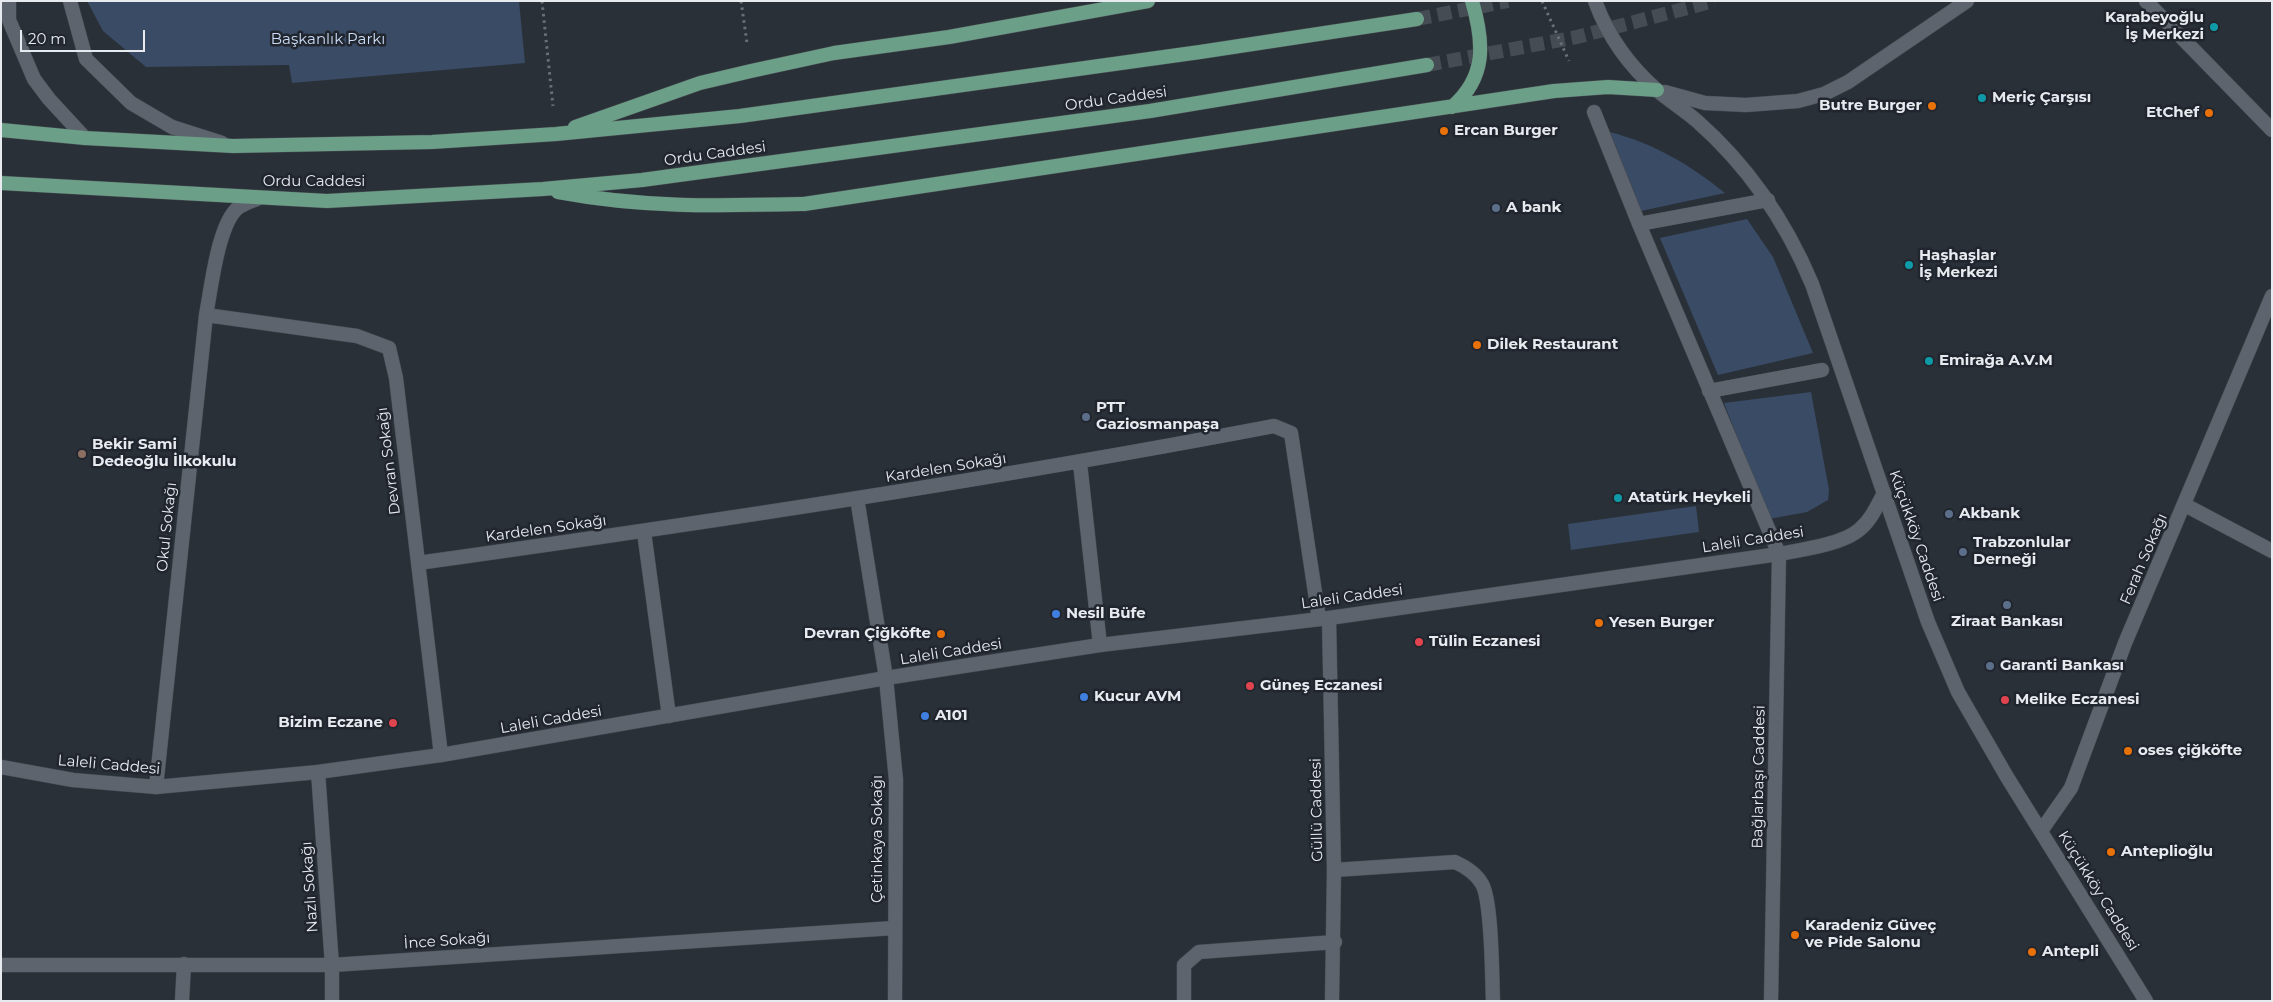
<!DOCTYPE html>
<meta charset="utf-8">
<style>
body{margin:0}
#map{position:relative;width:2273px;height:1002px;overflow:hidden;background:#2a3038;font-family:Montserrat,sans-serif}
canvas{display:block}
.frame{position:absolute;inset:0;border:2px solid #e7ebf0;pointer-events:none}
.scale{position:absolute;left:20px;top:30px;width:125px;height:22px;box-sizing:border-box;border:2px solid #e7ebf0;border-top:0;padding-left:6px;font-size:15px;line-height:18px;white-space:nowrap;color:#e7ebf0;-webkit-text-stroke:4px #21262e;paint-order:stroke}
</style>
<div id="map">
<canvas width="2273" height="1002"></canvas>
<div class="frame"></div>
<div class="scale">20 m</div>
</div>
<script>
const ctx = document.querySelector('canvas').getContext('2d');
ctx.lineJoin = 'round';
function fillPath(path, color) { ctx.fillStyle = color; ctx.fill(path, 'evenodd'); }
function strokePath(path, color, width, dash) { ctx.strokeStyle = color; ctx.lineWidth = width; ctx.lineCap = dash ? 'butt' : 'round'; ctx.setLineDash(dash || []); ctx.stroke(path); }
function drawText(font, color, halo, rows, align = 'center') {
  ctx.font = font + ' Montserrat,sans-serif'; ctx.lineWidth = 5; ctx.setLineDash([]); ctx.textBaseline = 'middle'; ctx.strokeStyle = halo; ctx.fillStyle = color; for (const [text, x, y, turn = 0] of rows) {
    ctx.save(); ctx.translate(x, y); ctx.rotate((+turn || 0) * Math.PI / 180); ctx.textAlign = isNaN(turn) ? turn : align; if (halo) ctx.strokeText(text, 0, 0); ctx.fillText(text, 0, 0); ctx.restore();
  }
}
fillPath(new Path2D(`
 M 87,1 L 519,1 L 525,63 L 292,83 L 289,65 L 146,67 L 103,31 Z
 M 1610,132 C 1655,144 1689,164 1725,193 L 1641,211 Z
 M 1747,219 L 1773,257 L 1813,353 L 1718,375 L 1660,238 Z
 M 1811,392 L 1829,490 L 1828,500 L 1807,512 L 1769,519 L 1724,403 Z
 M 1696,506 L 1699,532 L 1571,550 L 1568,524 Z`), '#394b65');
strokePath(new Path2D(`
 M 1417,19 L 1508,1
 M 1427,65 L 1577,37 L 1714,1`), '#464c54', 14, [14, 7]);
const service = new Path2D(`
 M 70,1 L 86,59 L 131,103 L 172,127 L 222,143`);
const pedestrian = new Path2D(`
 M 2146,1 L 2272,130
 M 1594,112 L 1639,224 L 1779,554 L 1771,1001
 M 1639,224 L 1768,200
 M 1709,391 L 1822,370`);
const minor = new Path2D(`
 M 9,1 L 9,20 L 34,79 L 49,99 L 85,138
 M 206,315 L 357,336 L 389,348 L 396,378 L 441,755
 M 1080,463 L 1100,645
 M 857,498 L 886,678 L 896,780 L 895,1001
 M 2185,505 L 2272,551
 M 644,532 L 669,716
 M 418,563 C 704,523 990,480 1274,426 L 1291,433 L 1319,619
 M 1329,618 L 1334,870 L 1332,1001
 M 318,772 L 332,965 L 332,1001
 M 156,787 L 206,315 C 211,290 218,222 239,207 C 244,204 251,201 257,199
 M 1334,870 L 1455,862 C 1466,867 1476,873 1482,884 C 1492,901 1492,977 1493,1001
 M 1,965 L 332,965 L 894,928
 M 182,1001 L 184,964
 M 1184,1001 L 1184,965 L 1199,952 L 1335,942`);
const tertiary = new Path2D(`
 M 1,767 L 73,780 L 156,787 L 318,772 L 441,755 L 886,678 L 1100,645 L 1329,618 L 1779,554 C 1801,550 1844,544 1860,529 C 1871,520 1877,506 1884,493
 M 2041,831 L 2071,788 L 2125,643 L 2272,296`);
const secondary = new Path2D(`
 M 1595,1 C 1608,37 1629,66 1658,91 C 1670,101 1684,110 1697,121 C 1748,166 1786,222 1812,284 L 1928,622 L 1958,692 L 2007,777 L 2146,1001
 M 1665,92 L 1705,103 L 1746,105 L 1798,101 L 1824,94 L 1848,82 L 1967,1`);
const primary = new Path2D(`
 M 1452,107 C 1487,77 1484,42 1472,1
 M 575,127 L 700,83 L 751,71 L 834,53 L 949,37 L 1148,1
 M 1,130 L 85,138 L 233,146 L 432,142 L 556,134 L 740,116 L 1200,52 L 1417,19
 M 1,183 L 327,201 L 543,189 L 642,180 L 1150,111 L 1427,65
 M 558,192 C 643,208 718,206 804,204 L 1554,91 L 1608,87 L 1657,90`);
strokePath(service, '#464b51', 15);
strokePath(pedestrian, '#464b51', 15);
strokePath(minor, '#464b51', 15);
strokePath(tertiary, '#464b51', 15);
strokePath(secondary, '#464b51', 15);
strokePath(primary, '#464b51', 15);
strokePath(new Path2D(`
 M 542,1 L 553,106
 M 741,1 L 747,43
 M 1542,1 L 1569,61`), '#6b7077', 3, [2.5, 4]);
strokePath(service, '#5d646d', 14);
strokePath(pedestrian, '#5d646d', 14);
strokePath(minor, '#5d646d', 14);
strokePath(tertiary, '#5d646d', 14);
strokePath(secondary, '#5d646d', 14);
strokePath(primary, '#6c9f88', 14);
for (const [x, y, r, color] of [
 [2214,27,5,"#0f9aa8"],
 [1982,98,5,"#0f9aa8"],
 [1932,106,5,"#e8710a"],
 [2209,113,5,"#e8710a"],
 [1444,131,5,"#e8710a"],
 [1496,208,5,"#5c6f8a"],
 [1909,265,5,"#0f9aa8"],
 [1477,345,5,"#e8710a"],
 [1929,361,5,"#0f9aa8"],
 [1086,417,5,"#5c6f8a"],
 [82,454,5,"#8d6e63"],
 [1618,498,5,"#0f9aa8"],
 [1949,514,5,"#5c6f8a"],
 [1963,552,5,"#5c6f8a"],
 [2007,605,5,"#5c6f8a"],
 [1056,614,5,"#3f7fe0"],
 [1599,623,5,"#e8710a"],
 [941,634,5,"#e8710a"],
 [1419,642,5,"#e0444e"],
 [1990,666,5,"#5c6f8a"],
 [1250,686,5,"#e0444e"],
 [1084,697,5,"#3f7fe0"],
 [2005,700,5,"#e0444e"],
 [925,716,5,"#3f7fe0"],
 [393,723,5,"#e0444e"],
 [2128,751,5,"#e8710a"],
 [2111,852,5,"#e8710a"],
 [1795,935,5,"#e8710a"],
 [2032,952,5,"#e8710a"]
]) { const dot = new Path2D(); dot.arc(x, y, r, 0, 2 * Math.PI); ctx.fillStyle = color; ctx.fill(dot); strokePath(dot, '#21262e', 2); }
drawText('bold 15px', '#e7ebf0', '#21262e', [
 ["Karabeyoğlu",2204,18,"right"],
 ["İş Merkezi",2204,35,"right"],
 ["Meriç Çarşısı",1992,98],
 ["Butre Burger",1922,106,"right"],
 ["EtChef",2199,113,"right"],
 ["Ercan Burger",1454,131],
 ["A bank",1506,208],
 ["Haşhaşlar",1919,256],
 ["İş Merkezi",1919,273],
 ["Dilek Restaurant",1487,345],
 ["Emirağa A.V.M",1939,361],
 ["PTT",1096,408],
 ["Gaziosmanpaşa",1096,425],
 ["Bekir Sami",92,445],
 ["Dedeoğlu İlkokulu",92,462],
 ["Atatürk Heykeli",1628,498],
 ["Akbank",1959,514],
 ["Trabzonlular",1973,543],
 ["Derneği",1973,560],
 ["Nesil Büfe",1066,614],
 ["Ziraat Bankası",2007,622,"center"],
 ["Yesen Burger",1609,623],
 ["Devran Çiğköfte",931,634,"right"],
 ["Tülin Eczanesi",1429,642],
 ["Garanti Bankası",2000,666],
 ["Güneş Eczanesi",1260,686],
 ["Kucur AVM",1094,697],
 ["Melike Eczanesi",2015,700],
 ["A101",935,716],
 ["Bizim Eczane",383,723,"right"],
 ["oses çiğköfte",2138,751],
 ["Anteplioğlu",2121,852],
 ["Karadeniz Güveç",1805,926],
 ["ve Pide Salonu",1805,943],
 ["Antepli",2042,952]
], 'left');
drawText('15px', '#cadcf7', '#21262e', [
 ["Başkanlık Parkı",328,40]
]);
drawText('15px', '#e7ebf0', '#21262e', [
 ["Ordu Caddesi",1116,99,-8],
 ["Ordu Caddesi",715,154,-8],
 ["Ordu Caddesi",314,182],
 ["Devran Sokağı",389,461,-97],
 ["Kardelen Sokağı",946,468,-9],
 ["Okul Sokağı",167,527,-84],
 ["Kardelen Sokağı",546,529,-8],
 ["Küçükköy Caddesi",1916,536,71],
 ["Laleli Caddesi",1753,540,-9],
 ["Ferah Sokağı",2144,559,-67],
 ["Laleli Caddesi",1352,597,-8],
 ["Laleli Caddesi",951,652,-9],
 ["Laleli Caddesi",551,720,-10],
 ["Laleli Caddesi",109,765,5],
 ["Bağlarbaşı Caddesi",1759,777,-89],
 ["Güllü Caddesi",1317,810,-91],
 ["Çetinkaya Sokağı",878,839,-90],
 ["Nazlı Sokağı",310,887,-94],
 ["Küçükköy Caddesi",2098,891,58],
 ["İnce Sokağı",447,941,-4]
]);
</script>
